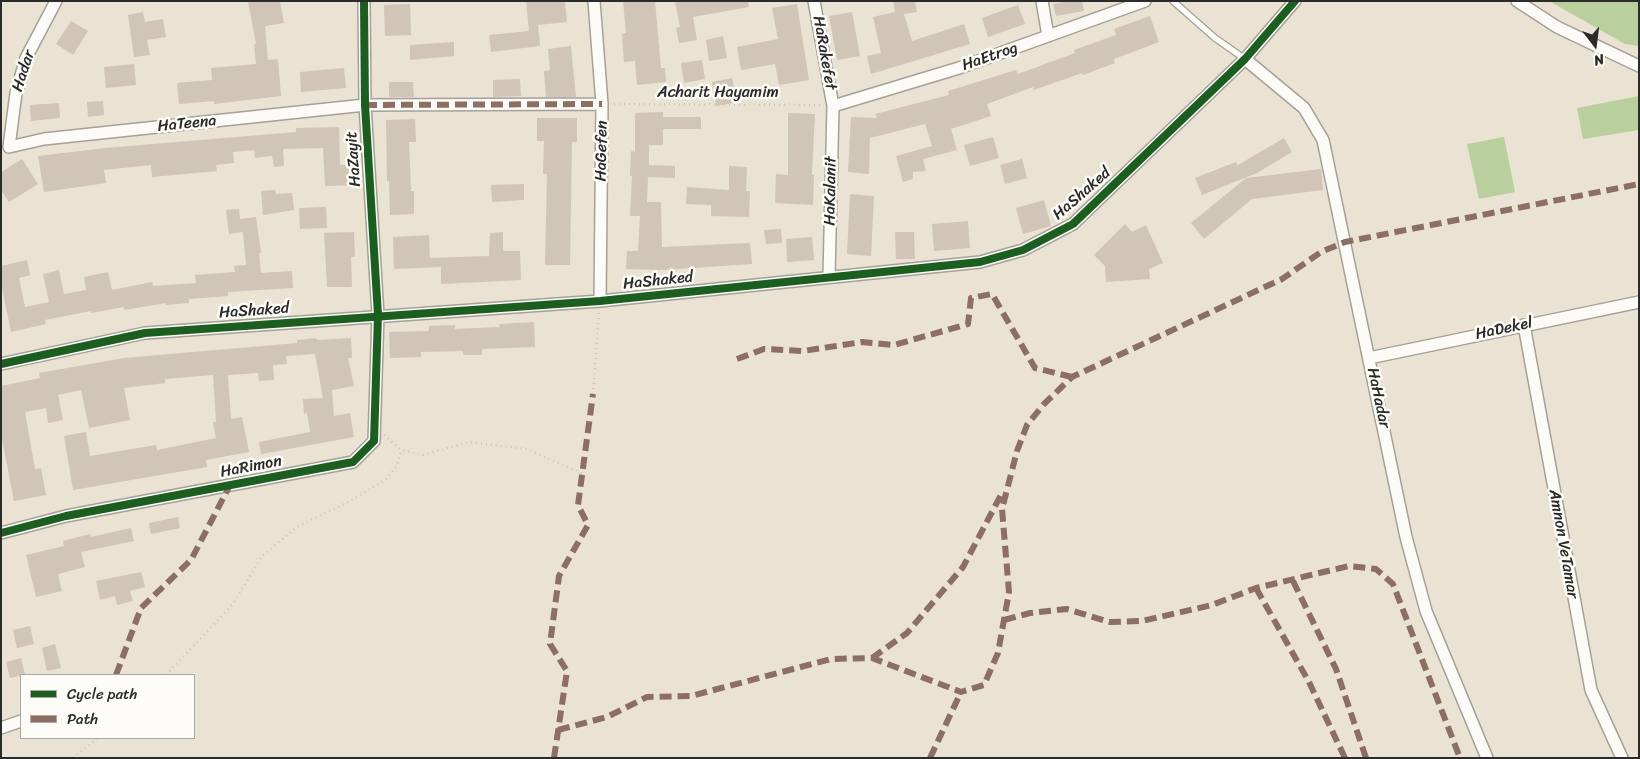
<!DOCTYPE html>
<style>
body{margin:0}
#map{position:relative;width:1640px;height:759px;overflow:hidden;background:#eae2d3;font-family:Sriracha,sans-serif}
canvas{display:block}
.frame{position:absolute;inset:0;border:2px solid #2b2b2b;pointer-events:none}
.legend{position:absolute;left:20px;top:674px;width:175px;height:65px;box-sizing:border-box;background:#fdfcf7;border:1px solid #a9a8a5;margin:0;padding:6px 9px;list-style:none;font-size:15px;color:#2b2b2b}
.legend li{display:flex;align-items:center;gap:10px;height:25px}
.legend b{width:25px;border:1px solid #a9a8a5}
.north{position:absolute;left:1570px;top:20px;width:50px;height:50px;-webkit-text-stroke:4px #fdfcf7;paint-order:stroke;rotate:165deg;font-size:14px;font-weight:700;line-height:20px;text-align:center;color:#2b2b2b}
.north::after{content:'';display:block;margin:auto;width:18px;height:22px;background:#2b2b2b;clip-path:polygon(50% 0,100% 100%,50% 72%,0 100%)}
</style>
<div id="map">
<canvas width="1640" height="759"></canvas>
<div class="frame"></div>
<ul class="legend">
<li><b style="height:6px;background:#1b5e20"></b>Cycle path</li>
<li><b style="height:6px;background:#8d6e63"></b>Path</li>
</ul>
<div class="north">N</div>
</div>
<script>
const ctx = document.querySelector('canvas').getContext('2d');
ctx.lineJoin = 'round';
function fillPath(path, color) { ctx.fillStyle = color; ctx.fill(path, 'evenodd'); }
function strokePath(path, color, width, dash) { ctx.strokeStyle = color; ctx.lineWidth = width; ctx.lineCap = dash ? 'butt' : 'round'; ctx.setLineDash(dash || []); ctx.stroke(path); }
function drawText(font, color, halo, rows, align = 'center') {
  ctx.font = font + ' Sriracha,sans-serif'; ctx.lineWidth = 5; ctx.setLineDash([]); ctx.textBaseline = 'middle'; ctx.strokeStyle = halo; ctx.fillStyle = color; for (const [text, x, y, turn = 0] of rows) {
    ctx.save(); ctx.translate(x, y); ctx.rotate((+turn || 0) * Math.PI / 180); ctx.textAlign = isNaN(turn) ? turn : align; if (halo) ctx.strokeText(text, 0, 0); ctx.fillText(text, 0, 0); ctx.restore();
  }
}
fillPath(new Path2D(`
 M 1549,1 L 1639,1 L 1639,46 L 1625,44 Z
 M 1639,96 L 1639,130 L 1583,139 L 1577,108 Z
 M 1504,137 L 1515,192 L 1479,199 L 1467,144 Z`), '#b9d09e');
fillPath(new Path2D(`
 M 248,1 L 280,1 L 284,23 L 265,26 L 268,60 L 278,59 L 281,96 L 214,104 L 214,101 L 179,104 L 177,83 L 212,80 L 211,68 L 256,64 L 254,44 L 256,44 Z
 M 526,1 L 565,1 L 567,22 L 538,25 L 540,46 L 491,52 L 489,35 L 529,31 Z
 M 623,1 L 655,1 L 661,68 L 665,68 L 666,82 L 637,85 L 635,61 L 624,62 L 622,34 L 626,33 Z
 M 675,1 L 748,1 L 749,7 L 693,17 L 697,40 L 679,43 L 676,28 L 680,27 Z
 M 893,1 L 915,1 L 917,12 L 904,14 L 912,41 L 964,24 L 970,44 L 871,74 L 867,56 L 881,53 L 873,17 L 895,12 Z
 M 1069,1 L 1082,1 L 1084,11 L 1056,16 L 1053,4 Z
 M 410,4 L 411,35 L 385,36 L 384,5 Z
 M 797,4 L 809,80 L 779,85 L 775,64 L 741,70 L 737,47 L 778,39 L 772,8 Z
 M 1018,5 L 1025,24 L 988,37 L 982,18 Z
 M 143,12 L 145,22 L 163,19 L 166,37 L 147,40 L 150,55 L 134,57 L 128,15 Z
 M 852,12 L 860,56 L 837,60 L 829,16 Z
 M 1150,16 L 1159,42 L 1114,59 L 1115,63 L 1083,75 L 1082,73 L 1034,90 L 1033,87 L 987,104 L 991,116 L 951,129 L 957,150 L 923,159 L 926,171 L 913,172 L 913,179 L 903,182 L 896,156 L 932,146 L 925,124 L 870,138 L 869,174 L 848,172 L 851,117 L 877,118 L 875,114 L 949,95 L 948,91 L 1016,70 L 1018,74 L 1075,53 L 1074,50 L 1116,35 L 1114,29 Z
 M 71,21 L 88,31 L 73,55 L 56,44 Z
 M 723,36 L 727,58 L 709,61 L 706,40 Z
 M 454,42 L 454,56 L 410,60 L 410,45 Z
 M 571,46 L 576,97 L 546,97 L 544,71 L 550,70 L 548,49 Z
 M 702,60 L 705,79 L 684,83 L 681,63 Z
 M 134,64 L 136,85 L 106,88 L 104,67 Z
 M 344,68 L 346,88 L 301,92 L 300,72 Z
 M 732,78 L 737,102 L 716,106 L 712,82 Z
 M 520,79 L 521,96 L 493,97 L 493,80 Z
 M 389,82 L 413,82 L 414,97 L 389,97 Z
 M 103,101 L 104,115 L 88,117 L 87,102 Z
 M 59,103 L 60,118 L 31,121 L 30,105 Z
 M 663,112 L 663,117 L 701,117 L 701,129 L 663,129 L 663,145 L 649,145 L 649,165 L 675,166 L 675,178 L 648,177 L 647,202 L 661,202 L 662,247 L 750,243 L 752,264 L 664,270 L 626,269 L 627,251 L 638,251 L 640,216 L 630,216 L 632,176 L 630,176 L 631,151 L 635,152 L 635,113 Z
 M 788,113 L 815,114 L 812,175 L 814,175 L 813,205 L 775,203 L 776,174 L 788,175 Z
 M 537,118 L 577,118 L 577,142 L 572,142 L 570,265 L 545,265 L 547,174 L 543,174 L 544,141 L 537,141 Z
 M 415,119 L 416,142 L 409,142 L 411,191 L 414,191 L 414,214 L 390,215 L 389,181 L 387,181 L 386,120 Z
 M 339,127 L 340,165 L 357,165 L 358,185 L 325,186 L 323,148 L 283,149 L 284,166 L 274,167 L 272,156 L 255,158 L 254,150 L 233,152 L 234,163 L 216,165 L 217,171 L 152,177 L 151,165 L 104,170 L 106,183 L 44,192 L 38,156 L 106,148 L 296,132 L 296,128 Z
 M 993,137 L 999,158 L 970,166 L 964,145 Z
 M 1284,138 L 1292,152 L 1257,173 L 1202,195 L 1195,178 L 1236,162 L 1238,165 Z
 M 22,159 L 38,184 L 9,202 L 1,190 L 1,172 Z
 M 1022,159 L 1027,178 L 1005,184 L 1000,165 Z
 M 729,166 L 747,167 L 746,191 L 750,191 L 749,217 L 711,216 L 711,205 L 686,204 L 687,187 L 729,190 Z
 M 1321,169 L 1323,190 L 1252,199 L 1204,239 L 1191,223 L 1246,178 Z
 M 524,184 L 524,200 L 492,202 L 491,185 Z
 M 275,190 L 276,194 L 292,193 L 294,210 L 263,215 L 261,191 Z
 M 850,194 L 874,196 L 871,256 L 847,254 Z
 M 1044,200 L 1051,226 L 1023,234 L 1016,208 Z
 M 326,207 L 327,228 L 300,229 L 299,208 Z
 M 239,209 L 240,219 L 256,217 L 261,253 L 259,253 L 261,273 L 292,271 L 293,288 L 228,292 L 228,296 L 189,299 L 189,303 L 166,305 L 166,303 L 124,310 L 124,307 L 91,313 L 91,311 L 45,320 L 46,324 L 11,332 L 1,283 L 1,266 L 27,260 L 30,275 L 19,278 L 25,307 L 49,302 L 43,274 L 59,270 L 64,294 L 86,290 L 84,277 L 108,272 L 112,290 L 152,282 L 153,286 L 196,283 L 195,275 L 235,272 L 234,266 L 246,265 L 243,232 L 229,234 L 226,210 Z
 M 968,221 L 970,248 L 934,251 L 932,224 Z
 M 1125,224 L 1132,232 L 1146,225 L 1163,263 L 1149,269 L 1150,279 L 1106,282 L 1105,266 L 1094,255 Z
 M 781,229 L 782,243 L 766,244 L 764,230 Z
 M 354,232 L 355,257 L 351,257 L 352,287 L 327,287 L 324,233 Z
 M 503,232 L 503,251 L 520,251 L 521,280 L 441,284 L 441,267 L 394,269 L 393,237 L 429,235 L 430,258 L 489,256 L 490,233 Z
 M 895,232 L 914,232 L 915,259 L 896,259 Z
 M 812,237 L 814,260 L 787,262 L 786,239 Z
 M 534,322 L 535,347 L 482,349 L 482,355 L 463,355 L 463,351 L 421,352 L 421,357 L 390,358 L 389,332 L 429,331 L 429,326 L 455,325 L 455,329 L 500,327 L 499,324 Z
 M 316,338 L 317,340 L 351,338 L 352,358 L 348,358 L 354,386 L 332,390 L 334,416 L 350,413 L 354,437 L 261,454 L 259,442 L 310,432 L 307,413 L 304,414 L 303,399 L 323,398 L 315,354 L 286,356 L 287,364 L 273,365 L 274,380 L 259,381 L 258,373 L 228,375 L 231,419 L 242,417 L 249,452 L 206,460 L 207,467 L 73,490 L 64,436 L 86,432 L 90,456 L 156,445 L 157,450 L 216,438 L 213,422 L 216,422 L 213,375 L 165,379 L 165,383 L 124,388 L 130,420 L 89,428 L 81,390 L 58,395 L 63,420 L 48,423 L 46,408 L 25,412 L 35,469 L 41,468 L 46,495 L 14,501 L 1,434 L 1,386 L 40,378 L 39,373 L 124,358 L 297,343 L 297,340 Z
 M 178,517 L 180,528 L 151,534 L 149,523 Z
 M 131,528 L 134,541 L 81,552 L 85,567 L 58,574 L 62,591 L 36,597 L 26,555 L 64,546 L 63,541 L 90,534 L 91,537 Z
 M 141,572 L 145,587 L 130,591 L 133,601 L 117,605 L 115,596 L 100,600 L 96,581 Z
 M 30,626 L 34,644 L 17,648 L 13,630 Z
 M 55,644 L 61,668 L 47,671 L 42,648 Z
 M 21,658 L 25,675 L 10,678 L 6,662 Z`), '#d0c5b7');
const lane = new Path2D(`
 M 1173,1 L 1215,38 L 1245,59`);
const street = new Path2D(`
 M 594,1 L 602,104 L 600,301
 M 814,1 L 833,106 L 829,277
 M 1042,1 L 1048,36
 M 1517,1 L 1557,27 L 1639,66
 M 1245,59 L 1304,108 L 1323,140 L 1406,537 L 1426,611 L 1487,758
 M 833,106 L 959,68 L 1145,1
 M 9,147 L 44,139 L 365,105 L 602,104
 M 9,147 L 16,93 L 26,58 L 56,1
 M 1524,325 L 1591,690 L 1622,758
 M 1369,358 L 1639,302
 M 1,364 L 145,333 L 600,301 L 980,262 L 1023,250 L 1073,224 L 1245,59 L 1295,1
 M 1,533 L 66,516 L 353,462 L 374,441 L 378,315 L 365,105 L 364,1
 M 1,728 L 21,721`);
strokePath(lane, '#a5a198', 8);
strokePath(street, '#a5a198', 14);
strokePath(new Path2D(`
 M 614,104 L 821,105
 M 593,394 L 599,311
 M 384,435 L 401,450 L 423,455 L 469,442 L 526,449 L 583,474
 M 166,675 L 233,604 L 262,556 L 297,527 L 352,500 L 385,480 L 397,466 L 401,450
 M 73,758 L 98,738`), '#cac8c5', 2.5, [1, 4]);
strokePath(lane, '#fcfbf8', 5.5);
strokePath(street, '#fcfbf8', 11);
strokePath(new Path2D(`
 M 365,105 L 602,104
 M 737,359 L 764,349 L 803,351 L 862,342 L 894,345 L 968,324 L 971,298 L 992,294 L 1035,368 L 1072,377
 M 1293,581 L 1336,669 L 1366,758
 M 1256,588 L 1309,682 L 1345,758
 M 1004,620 L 1030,613 L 1067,609 L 1109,622 L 1142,621 L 1212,605 L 1256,588 L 1349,566 L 1376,569 L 1393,584 L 1460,758
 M 872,658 L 907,633 L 963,567 L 1002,493
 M 116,675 L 141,608 L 191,560 L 230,485
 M 558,730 L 607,717 L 647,697 L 691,696 L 831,659 L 872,658 L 961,692 L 984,685 L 998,653 L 1009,592 L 1002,509 L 1017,451 L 1027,425 L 1044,404 L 1072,377 L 1282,279 L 1321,252 L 1345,242 L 1639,184
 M 554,758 L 567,671 L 550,644 L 559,576 L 588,525 L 578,505 L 593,394
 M 930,758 L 961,692`), '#8d6e63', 6, [12, 6]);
strokePath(new Path2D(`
 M 1,364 L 145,333 L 600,301 L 980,262 L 1023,250 L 1073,224 L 1245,59 L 1295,1
 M 1,533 L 66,516 L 353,462 L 374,441 L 378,315 L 365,105 L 364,1`), '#1b5e20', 8);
drawText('16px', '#2b2b2b', '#fdfcf7', [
 ["HaRakefet",824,53,80],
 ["HaEtrog",990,57,-19],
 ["Hadar",24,71,-72],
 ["Acharit Hayamim",718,93],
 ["HaTeena",187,124,-6],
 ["HaGefen",602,151,-89],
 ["HaZayit",354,159,-94],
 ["HaKalanit",831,191,-89],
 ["HaShaked",1082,194,-41],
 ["HaShaked",658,281,-6],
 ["HaShaked",254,311,-4],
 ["HaDekel",1504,329,-12],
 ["HaHadar",1378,398,78],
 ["HaRimon",251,467,-11],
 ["Amnon VeTamar",1563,544,80]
]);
</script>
